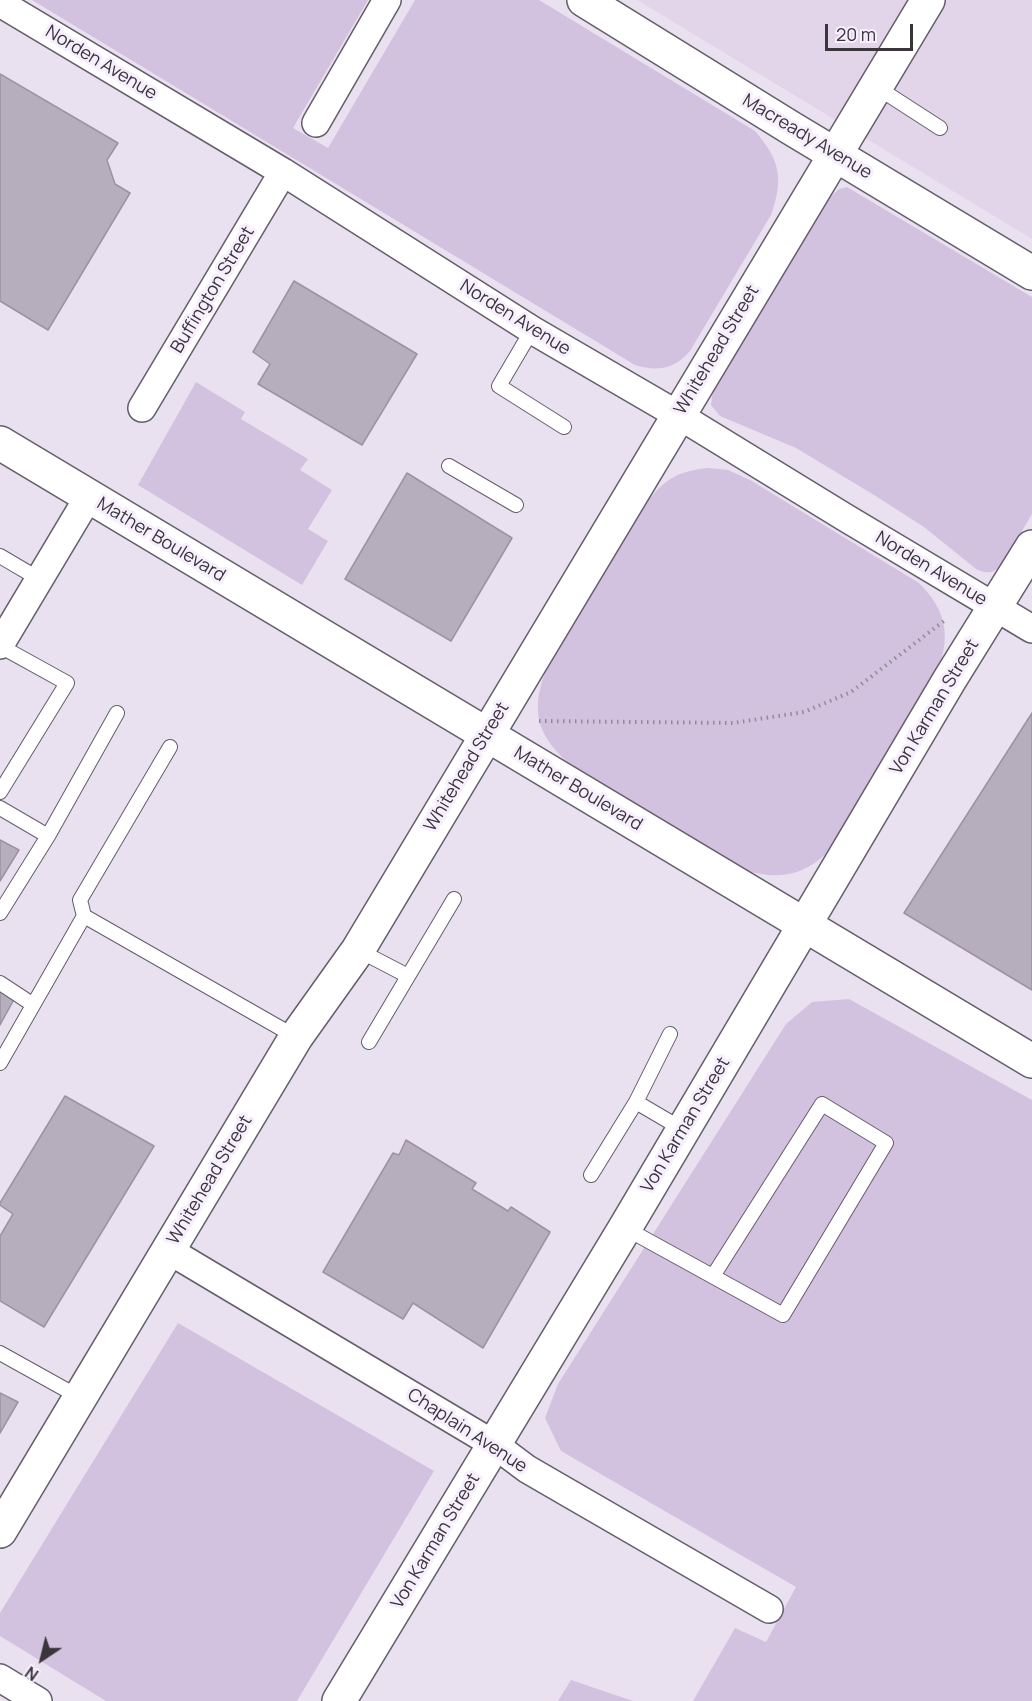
<!DOCTYPE html>
<style>
body{margin:0}
#map{position:relative;width:1032px;height:1701px;overflow:hidden;background:#eae1f0;font-family:Manrope,sans-serif}
canvas{display:block}
.north{position:absolute;left:12px;top:1629px;width:60px;height:60px;-webkit-text-stroke:4px #f7eefe;paint-order:stroke;rotate:215deg;font-size:16px;font-weight:700;line-height:24px;text-align:center;color:#39353b}
.north::after{content:'';display:block;margin:auto;width:21px;height:27px;background:#39353b;clip-path:polygon(50% 0,100% 100%,50% 72%,0 100%)}
.scale{position:absolute;left:825px;top:24px;width:88px;height:27px;box-sizing:border-box;border:3px solid #39353b;border-top:0;padding-left:8px;font-size:18px;line-height:21px;white-space:nowrap;color:#39353b;-webkit-text-stroke:4px #f7eefe;paint-order:stroke}
</style>
<div id="map">
<canvas width="1032" height="1701"></canvas>
<div class="north">N</div>
<div class="scale">20 m</div>
</div>
<script>
const ctx = document.querySelector('canvas').getContext('2d');
ctx.lineJoin = 'round';
function fillPath(path, color) { ctx.fillStyle = color; ctx.fill(path, 'evenodd'); }
function strokePath(path, color, width, dash) { ctx.strokeStyle = color; ctx.lineWidth = width; ctx.lineCap = dash ? 'butt' : 'round'; ctx.setLineDash(dash || []); ctx.stroke(path); }
function drawText(font, color, halo, rows, align = 'center') {
  ctx.font = font + ' Manrope,sans-serif'; ctx.lineWidth = 6; ctx.setLineDash([]); ctx.textBaseline = 'middle'; ctx.strokeStyle = halo; ctx.fillStyle = color; for (const [text, x, y, turn = 0] of rows) {
    ctx.save(); ctx.translate(x, y); ctx.rotate((+turn || 0) * Math.PI / 180); ctx.textAlign = isNaN(turn) ? turn : align; if (halo) ctx.strokeText(text, 0, 0); ctx.fillText(text, 0, 0); ctx.restore();
  }
}
fillPath(new Path2D(`
 M 637,0 L 1032,0 L 1032,239 Z`), '#e2d5ea');
fillPath(new Path2D(`
 M 32,0 L 368,0 L 293,128 L 328,148 L 415,0 L 539,0 L 755,131 C 780,160 784,179 771,215 L 690,351 C 675,369 657,372 635,365 Z
 M 847,187 L 1032,297 L 1032,514 L 1002,565 C 993,574 987,574 976,569 L 924,527 L 874,495 L 796,448 L 720,416 L 711,405 L 713,390 L 829,198 L 839,189 Z
 M 196,382 L 245,412 L 241,419 L 308,459 L 300,470 L 332,490 L 308,529 L 328,541 L 302,585 L 138,485 Z
 M 709,468 L 728,470 L 750,480 L 919,583 C 948,612 951,638 936,675 L 827,853 C 801,877 779,879 746,871 L 573,767 C 540,739 529,715 545,673 L 647,502 C 666,478 678,471 709,468 Z
 M 849,999 L 1032,1100 L 1032,1701 L 693,1701 L 735,1628 L 766,1642 L 796,1587 L 561,1451 L 545,1418 L 558,1384 L 786,1024 L 812,1002 Z
 M 178,1323 L 434,1471 L 297,1701 L 106,1701 L 0,1636 L 0,1613 Z
 M 571,1680 L 633,1701 L 558,1701 Z`), '#d3c2df');
const building = new Path2D(`
 M 0,74 L 118,143 L 107,160 L 115,184 L 130,193 L 48,330 L 0,301 Z
 M 294,281 L 417,354 L 362,445 L 258,384 L 270,364 L 253,352 Z
 M 407,473 L 512,538 L 451,641 L 345,579 Z
 M 1032,713 L 1032,990 L 904,913 Z
 M 0,840 L 19,850 L 0,881 Z
 M 0,986 L 17,994 L 0,1025 Z
 M 65,1096 L 154,1146 L 44,1327 L 0,1301 L 0,1236 L 13,1214 L 0,1205 L 0,1203 Z
 M 406,1140 L 476,1183 L 472,1189 L 508,1211 L 511,1207 L 550,1232 L 483,1348 L 413,1303 L 403,1319 L 323,1272 L 393,1153 L 399,1155 Z
 M 0,1393 L 18,1402 L 0,1433 Z`);
fillPath(building, '#b6aebc');
strokePath(building, '#9c93a1', 1.5);
const service = new Path2D(`
 M 875,86 L 940,128
 M 532,330 L 499,386 L 564,427
 M 449,466 L 516,505
 M 0,556 L 39,579
 M 0,646 L 67,683 L 0,792
 M 0,808 L 48,836 L 0,913
 M 48,836 L 117,713
 M 84,916 L 296,1037
 M 358,950 L 408,976
 M 0,983 L 32,1004
 M 369,1042 L 454,899
 M 0,1063 L 84,916 L 80,900 L 170,747
 M 636,1102 L 682,1129
 M 591,1175 L 636,1102 L 670,1034
 M 625,1228 L 783,1315 L 886,1143 L 822,1104 L 713,1276
 M 0,1353 L 79,1397`);
const minor = new Path2D(`
 M 0,3 L 283,172 L 532,330 L 678,415 L 846,518 L 1032,629
 M 316,123 L 387,0
 M 142,408 L 283,172
 M 0,645 L 89,496
 M 168,1250 L 495,1445 L 527,1469 L 769,1609
 M 0,1678 L 38,1701`);
const tertiary = new Path2D(`
 M 584,0 L 791,128 L 1032,273
 M 0,443 L 1032,1061
 M 0,1531 L 296,1037 L 358,950 L 928,0
 M 339,1701 L 625,1228 L 950,679 L 1032,547`);
strokePath(service, '#655d6a', 16);
strokePath(minor, '#655d6a', 30);
strokePath(tertiary, '#655d6a', 36);
strokePath(new Path2D(`
 M 539,721 L 733,723 L 804,712 L 851,692 L 944,621`), '#918b95', 4, [1.5, 4.5]);
strokePath(service, '#fff', 14);
strokePath(minor, '#fff', 27);
strokePath(tertiary, '#fff', 33);
drawText('18px', '#39353b', '#f7eefe', [
 ["Norden Avenue",101,63,31],
 ["Macready Avenue",807,137,31],
 ["Buffington Street",213,290,-59],
 ["Norden Avenue",515,318,32],
 ["Whitehead Street",717,350,-59],
 ["Mather Boulevard",161,540,31],
 ["Norden Avenue",931,569,31],
 ["Von Karman Street",935,707,-59],
 ["Whitehead Street",467,767,-59],
 ["Mather Boulevard",578,789,31],
 ["Von Karman Street",686,1125,-59],
 ["Whitehead Street",210,1180,-59],
 ["Chaplain Avenue",467,1431,33],
 ["Von Karman Street",436,1541,-59]
]);
</script>
